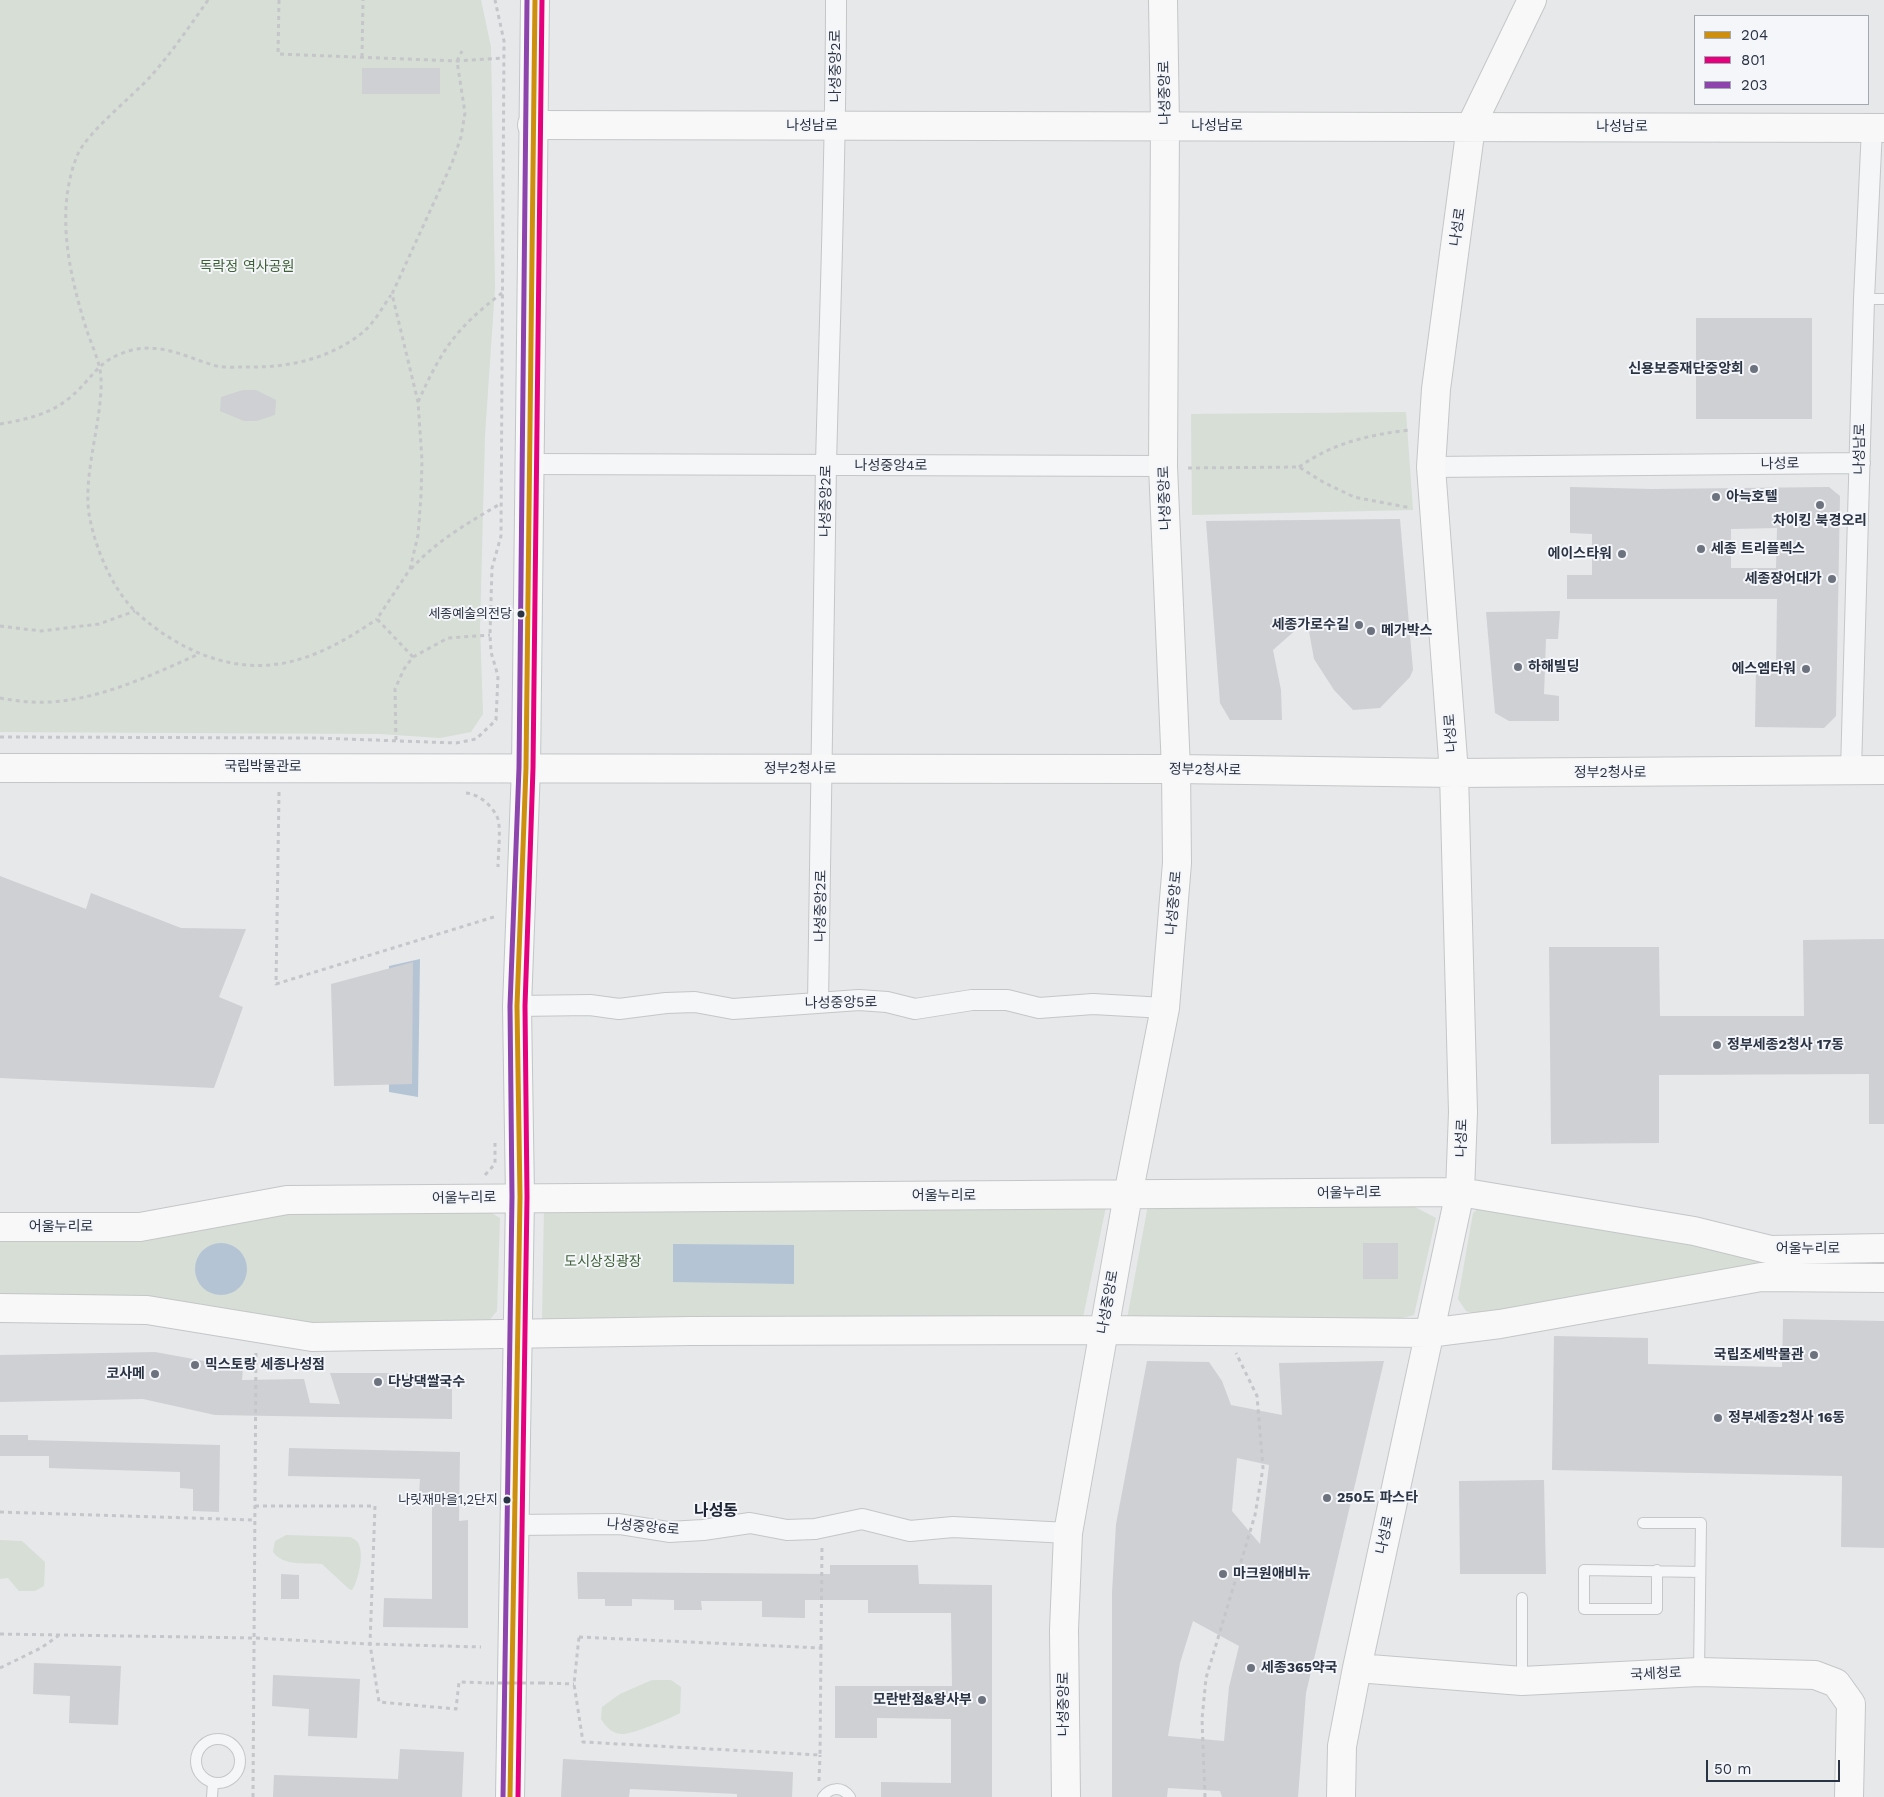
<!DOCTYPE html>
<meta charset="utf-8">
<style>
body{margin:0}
#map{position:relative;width:1884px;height:1797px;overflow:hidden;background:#e6e8ea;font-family:"Work Sans",sans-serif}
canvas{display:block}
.legend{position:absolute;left:1694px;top:15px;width:175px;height:90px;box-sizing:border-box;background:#f4f6f9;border:1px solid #a4a8b1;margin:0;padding:6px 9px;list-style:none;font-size:15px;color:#2b3445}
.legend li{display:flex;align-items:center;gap:10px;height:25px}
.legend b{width:25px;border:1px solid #a4a8b1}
.scale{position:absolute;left:1706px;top:1760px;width:134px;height:22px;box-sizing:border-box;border:2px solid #2b3445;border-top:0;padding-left:6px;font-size:15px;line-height:18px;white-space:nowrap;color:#2b3445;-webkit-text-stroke:4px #f4f6f9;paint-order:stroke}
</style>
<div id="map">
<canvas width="1884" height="1797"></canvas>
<ul class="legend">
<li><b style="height:6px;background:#ce8f0e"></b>204</li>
<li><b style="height:6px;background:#e5007d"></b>801</li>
<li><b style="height:6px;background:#8e44ad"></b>203</li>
</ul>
<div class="scale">50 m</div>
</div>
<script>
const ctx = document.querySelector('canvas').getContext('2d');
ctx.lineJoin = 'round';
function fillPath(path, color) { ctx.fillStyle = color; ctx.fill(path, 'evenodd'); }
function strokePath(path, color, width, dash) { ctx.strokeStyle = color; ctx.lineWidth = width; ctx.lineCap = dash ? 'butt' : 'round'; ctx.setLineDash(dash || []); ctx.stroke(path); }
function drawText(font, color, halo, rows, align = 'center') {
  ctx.font = font + ' "Work Sans","Noto Sans KR",sans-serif'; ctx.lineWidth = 4; ctx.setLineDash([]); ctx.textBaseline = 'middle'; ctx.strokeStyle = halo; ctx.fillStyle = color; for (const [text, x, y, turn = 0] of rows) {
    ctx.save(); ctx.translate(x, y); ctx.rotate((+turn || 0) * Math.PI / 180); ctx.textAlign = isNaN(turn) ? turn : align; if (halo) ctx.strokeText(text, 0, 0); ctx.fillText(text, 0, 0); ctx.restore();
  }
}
fillPath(new Path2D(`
 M 0,0 L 481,0 L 491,47 L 495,288 L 485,435 L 480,627 L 483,714 L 471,732 L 440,738 L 380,734 L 0,732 Z
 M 1406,412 L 1413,510 L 1192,515 L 1191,414 Z
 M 1107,1202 L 1083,1317 L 542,1321 L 544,1205 Z
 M 1148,1205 L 1413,1206 L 1436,1218 L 1414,1315 L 1374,1326 L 1127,1319 Z
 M 1481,1206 L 1680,1240 L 1763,1261 L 1761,1267 L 1505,1314 L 1475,1314 L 1466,1311 L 1458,1299 L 1473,1213 Z
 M 282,1208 L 488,1211 L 500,1218 L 497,1311 L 486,1324 L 299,1325 L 0,1303 L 0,1234 Z
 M 286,1535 L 350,1537 C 354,1539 358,1541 359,1545 C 364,1556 358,1581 352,1590 L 349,1589 L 322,1564 C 306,1563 283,1566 273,1552 L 275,1541 Z
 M 0,1540 L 22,1541 L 45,1562 L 44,1586 L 35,1591 L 19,1591 L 8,1578 L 0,1579 Z
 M 652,1680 L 671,1680 L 681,1687 L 680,1713 C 672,1718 632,1734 623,1734 C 612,1734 606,1727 601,1719 L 602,1707 L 620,1694 Z`), '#d6ded6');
fillPath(new Path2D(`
 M 420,959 L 418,1097 L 389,1092 L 389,966 Z
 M195 1269a26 26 0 1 1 52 0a26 26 0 1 1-52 0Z
 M 673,1244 L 794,1245 L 794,1284 L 673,1282 Z`), '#b4c4d5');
fillPath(new Path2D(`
 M 362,68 L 440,68 L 440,94 L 362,94 Z
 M 1696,318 L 1812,318 L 1812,419 L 1696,419 Z
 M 243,390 L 256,390 L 276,400 L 275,415 L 256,421 L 244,421 L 220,411 L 221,397 Z
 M 1570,487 L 1652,489 L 1829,487 L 1840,496 L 1836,716 L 1824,728 L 1755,727 L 1756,669 L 1776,669 L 1777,599 L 1567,599 L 1567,575 L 1592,575 L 1592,534 L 1570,533 ZM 1777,528 L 1776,568 L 1731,568 L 1731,529 Z
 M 1400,519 L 1413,670 L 1410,677 L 1380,708 L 1353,710 L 1334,690 L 1314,659 L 1307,620 L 1273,650 L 1281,690 L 1282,720 L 1230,720 L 1220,703 L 1206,521 Z
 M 1560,611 L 1558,639 L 1546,639 L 1544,694 L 1559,696 L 1559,721 L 1509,721 L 1495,713 L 1486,612 Z
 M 0,876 L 86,909 L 91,893 L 181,928 L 246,929 L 219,997 L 243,1007 L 214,1088 L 0,1078 Z
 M 1884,939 L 1884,1124 L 1869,1124 L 1869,1074 L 1659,1075 L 1659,1143 L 1551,1144 L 1549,947 L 1659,947 L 1660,1016 L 1804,1016 L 1803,940 Z
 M 413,962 L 412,1084 L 334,1086 L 331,984 Z
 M 1363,1243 L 1398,1243 L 1398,1279 L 1363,1279 Z
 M 1783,1319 L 1884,1321 L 1884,1548 L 1841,1547 L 1842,1476 L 1552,1470 L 1554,1336 L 1648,1338 L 1648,1364 L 1782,1367 Z
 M 155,1352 L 243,1368 L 242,1380 L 304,1379 L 310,1403 L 340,1404 L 330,1373 L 452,1373 L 452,1419 L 215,1415 L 143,1399 L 0,1402 L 0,1355 Z
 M 1147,1361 L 1209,1362 L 1222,1381 L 1231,1405 L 1282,1415 L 1279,1363 L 1384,1361 L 1306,1693 L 1298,1797 L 1222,1797 L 1220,1791 L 1168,1788 L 1167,1797 L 1112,1797 L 1112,1592 L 1116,1524 ZM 1237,1458 L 1269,1465 L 1260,1544 L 1232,1511 ZM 1193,1621 L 1239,1646 L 1229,1687 L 1224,1741 L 1168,1736 L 1180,1663 Z
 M 0,1435 L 28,1435 L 28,1440 L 220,1445 L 219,1512 L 193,1511 L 193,1489 L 180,1488 L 180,1472 L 49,1468 L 49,1456 L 0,1456 Z
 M 289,1448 L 460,1452 L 459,1521 L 468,1520 L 468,1628 L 383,1627 L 384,1598 L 432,1599 L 432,1496 L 419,1495 L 420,1479 L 288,1476 Z
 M 1544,1480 L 1546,1574 L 1460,1574 L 1459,1481 Z
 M 830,1565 L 918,1565 L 919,1584 L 992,1585 L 992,1797 L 881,1797 L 881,1782 L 951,1783 L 951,1719 L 877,1718 L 877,1738 L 835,1738 L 835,1686 L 952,1686 L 951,1613 L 868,1613 L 868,1600 L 805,1600 L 805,1618 L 762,1617 L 762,1601 L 701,1601 L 702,1610 L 674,1610 L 674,1600 L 632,1599 L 632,1606 L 605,1606 L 605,1599 L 578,1599 L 577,1572 L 830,1574 Z
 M 281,1574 L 299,1575 L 299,1599 L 281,1599 Z
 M 34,1663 L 121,1666 L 118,1725 L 69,1723 L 70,1696 L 33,1694 Z
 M 273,1675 L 360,1679 L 357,1738 L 308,1736 L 309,1709 L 272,1706 Z
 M 400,1749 L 464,1752 L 462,1797 L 273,1797 L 274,1775 L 398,1779 Z
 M 563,1759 L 793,1772 L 792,1797 L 737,1797 L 737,1794 L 630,1789 L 629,1797 L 561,1797 Z`), '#ced0d3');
const lane = new Path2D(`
 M 1864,299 L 1884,299
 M 1643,1523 L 1701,1523 L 1699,1671
 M 1657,1570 L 1657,1609 L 1584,1609 L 1584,1570 L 1700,1572
 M 1522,1680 L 1522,1598
 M196 1761a22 22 0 1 1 44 0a22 22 0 1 1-44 0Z
 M 212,1797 L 213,1783
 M 823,1797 C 830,1787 842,1786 850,1797`);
const street = new Path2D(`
 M 530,464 L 1163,466
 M 1431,467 L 1860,463
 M 1851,771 L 1864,299 L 1872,128
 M 818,1003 C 822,823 822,643 826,464 C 830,309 836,155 836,0
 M 517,1006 L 590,1005 L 619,1009 L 666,1003 L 695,1002 L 733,1009 L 859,1000 L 887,1002 L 915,1009 L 972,1000 L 1007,1000 L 1039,1008 L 1093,1004 L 1165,1008
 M 514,1525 L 619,1524 L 669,1532 L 703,1530 L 750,1523 L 787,1530 L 815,1529 L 862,1519 L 910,1531 L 953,1527 L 1068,1533`);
const secondary = new Path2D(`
 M 532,125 L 1884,128
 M 0,768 L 1176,769 L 1454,773 L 1884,770
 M 0,1227 L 140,1227 L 287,1200 L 1460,1192 L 1694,1231 L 1771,1250 L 1884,1248
 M 0,1308 L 147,1310 L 312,1337 L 690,1331 L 1103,1330 L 1428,1333 L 1500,1324 L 1761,1277 L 1884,1278
 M 1357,1668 L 1522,1681 L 1699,1672 L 1815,1675 L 1836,1683 L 1851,1704 L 1849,1797
 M 1066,1797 L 1064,1630 L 1068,1533 L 1128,1195 L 1165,1008 L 1177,863 L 1176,769 L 1163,466 L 1165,125 L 1163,0
 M 1341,1797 L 1342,1746 L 1357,1668 L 1460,1192 L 1463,1112 L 1454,773 L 1431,467 L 1436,389 L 1471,126 L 1532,0`);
const primary = new Path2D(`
 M 510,1797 L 520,1197 L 517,1006 L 526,768 L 535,0`);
strokePath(lane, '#c4c6c8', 12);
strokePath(street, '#c4c6c8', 22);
strokePath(secondary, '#c4c6c8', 30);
strokePath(primary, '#c2c5c8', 30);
strokePath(new Path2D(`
 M 208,0 C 190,26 172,52 151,76 C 133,96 86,133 77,156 C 55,211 69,273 86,328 C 91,344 100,361 101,378 C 103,420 81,478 90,519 C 96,550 113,590 136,612 C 174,647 226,672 278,664 C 314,659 348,639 377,619
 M 279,0 L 278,54 L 457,61 L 503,58
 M 362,57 L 363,0
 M 418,402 C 442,349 456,328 502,293
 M 0,424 C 23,420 48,415 67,400 C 94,379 95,360 132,350 C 162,343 186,357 213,365 C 222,368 234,367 243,367 C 284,368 324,361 358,336 C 372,327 382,308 391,295
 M 1299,467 C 1333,443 1368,435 1409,430
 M 1188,468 L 1299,467 L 1323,482 L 1354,497 L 1411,508
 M 411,569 C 436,541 468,523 500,504
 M 0,626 L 41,631 L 99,624 L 135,611
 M 413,657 L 377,619 L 410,569 L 418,535 L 421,496 L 422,460 L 418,402 L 392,294 L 452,163 L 461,137 L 465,113 L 457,61 L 462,51
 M 0,698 C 16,701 33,703 50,702 C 101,699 152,675 199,654
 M 0,737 L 317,738 L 456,743 L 476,739 L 496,720 L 498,676 L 491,652 L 490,635 L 492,568 L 501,536 L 504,41 L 495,0
 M 396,740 L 395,689 L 404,669 L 413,657 L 448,638 L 490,635
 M 279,792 L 276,984 L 497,916
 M 466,793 C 479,794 493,806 498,819 C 501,830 498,855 498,867
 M 485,1175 L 495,1164 L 495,1143
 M 255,1506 L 375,1506 L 370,1644 L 379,1702 L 456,1709 L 459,1682 L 489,1683
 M 0,1512 L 255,1520
 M 0,1634 L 254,1638 L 370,1644 L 481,1647
 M 579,1637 L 821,1648 L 820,1755 L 583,1742 L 574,1684 Z
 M 821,1648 L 822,1546
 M 0,1668 L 41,1648 L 58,1636
 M 541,1683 L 574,1684
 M 819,1781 L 820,1755
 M 253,1797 L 256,1350
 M 1205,1797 L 1202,1719 L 1206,1678 L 1255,1515 L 1263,1468 L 1257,1396 L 1236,1353`), '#c5c6ca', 3, [4, 4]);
strokePath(lane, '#f5f6f7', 10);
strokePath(street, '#f5f6f7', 20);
strokePath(secondary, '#f8f8f8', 28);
strokePath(primary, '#f8f8f8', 28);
strokePath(new Path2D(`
 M 490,1683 L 541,1683`), '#c5c6ca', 3, [4, 4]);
strokePath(new Path2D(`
 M 510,1797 L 520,1197 L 517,1006 L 526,768 L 535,0`), '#ce8f0e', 5);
strokePath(new Path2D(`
 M 518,1797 L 527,1197 L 525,1006 L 533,768 L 542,0`), '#e5007d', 5);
strokePath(new Path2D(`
 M 503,1797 L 512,1197 L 510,1006 L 519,768 L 527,0`), '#8e44ad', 5);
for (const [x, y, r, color] of [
 [1754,369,5,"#6c737f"],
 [1716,497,5,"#6c737f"],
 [1820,505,5,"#6c737f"],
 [1701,549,5,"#6c737f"],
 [1622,554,5,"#6c737f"],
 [1832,579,5,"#6c737f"],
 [521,614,4.5,"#2b3445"],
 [1359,625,5,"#6c737f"],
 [1371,631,5,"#6c737f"],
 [1518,667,5,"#6c737f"],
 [1806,669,5,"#6c737f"],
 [1717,1045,5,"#6c737f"],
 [1814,1355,5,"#6c737f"],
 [195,1365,5,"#6c737f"],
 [155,1374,5,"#6c737f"],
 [378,1382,5,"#6c737f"],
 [1718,1418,5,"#6c737f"],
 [1327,1498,5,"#6c737f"],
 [507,1500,4.5,"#2b3445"],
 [1223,1574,5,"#6c737f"],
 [1251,1668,5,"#6c737f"],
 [982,1700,5,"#6c737f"]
]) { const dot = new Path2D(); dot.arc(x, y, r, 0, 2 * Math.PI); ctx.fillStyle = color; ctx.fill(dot); strokePath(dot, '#f4f6f9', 2); }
drawText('13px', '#2b3445', '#f4f6f9', [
 ["세종예술의전당",512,614],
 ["나릿재마을1,2단지",498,1500]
], 'right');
drawText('14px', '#2b3445', '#f4f6f9', [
 ["나성중앙2로",836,66,-90],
 ["나성중앙로",1165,93,-91],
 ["나성남로",812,126],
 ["나성남로",1217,126],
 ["나성남로",1622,127],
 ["나성로",1458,227,-82],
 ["나성남로",1860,449,-89],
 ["나성로",1780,464,-1],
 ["나성중앙4로",891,466],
 ["나성중앙로",1165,498,-92],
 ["나성중앙2로",826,501,-89],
 ["나성로",1451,733,-94],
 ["국립박물관로",263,767],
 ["정부2청사로",800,769],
 ["정부2청사로",1205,770,1],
 ["정부2청사로",1610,773],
 ["나성중앙로",1174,903,-85],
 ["나성중앙2로",821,906,-89],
 ["나성중앙5로",841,1003,-1],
 ["나성로",1462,1138,-88],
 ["어울누리로",1349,1193,-1],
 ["어울누리로",944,1196],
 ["어울누리로",464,1198,-1],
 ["어울누리로",61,1227],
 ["어울누리로",1808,1249],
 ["나성중앙로",1108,1302,-80],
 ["나성중앙6로",643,1527,5],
 ["나성로",1385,1535,-78],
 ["국세청로",1656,1674,-3],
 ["나성중앙로",1064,1704,-90]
]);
drawText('14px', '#3f6138', '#f4f6f9', [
 ["독락정 역사공원",247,267],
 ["도시상징광장",603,1262]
]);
drawText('bold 14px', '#2b3445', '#f4f6f9', [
 ["신용보증재단중앙회",1744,369,"right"],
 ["아늑호텔",1726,497],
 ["차이킹 북경오리",1820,521,"center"],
 ["세종 트리플렉스",1711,549],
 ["에이스타워",1612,554,"right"],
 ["세종장어대가",1822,579,"right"],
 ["세종가로수길",1349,625,"right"],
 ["메가박스",1381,631],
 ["하해빌딩",1528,667],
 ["에스엠타워",1796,669,"right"],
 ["정부세종2청사 17동",1727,1045],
 ["국립조세박물관",1804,1355,"right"],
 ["믹스토랑 세종나성점",205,1365],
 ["코사메",145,1374,"right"],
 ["다낭댁쌀국수",388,1382],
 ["정부세종2청사 16동",1728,1418],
 ["250도 파스타",1337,1498],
 ["마크원애비뉴",1233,1574],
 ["세종365약국",1261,1668],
 ["모란반점&왕사부",972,1700,"right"]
], 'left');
drawText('bold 16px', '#1d2536', '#f4f6f9', [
 ["나성동",716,1511]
]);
</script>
